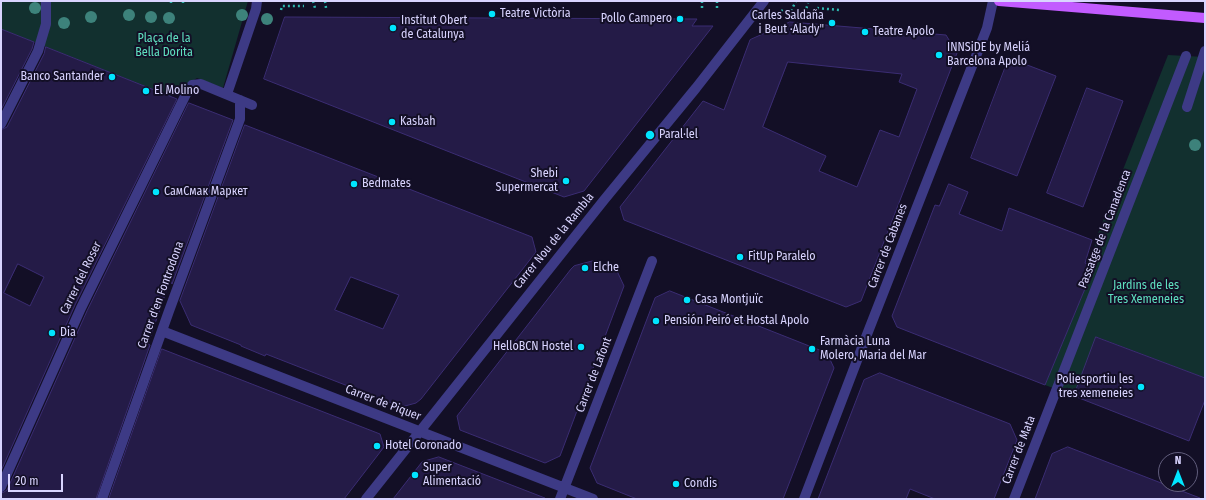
<!DOCTYPE html>
<meta charset="utf-8">
<style>
body{margin:0}
#map{position:relative;width:1206px;height:500px;overflow:hidden;background:#130f26;font-family:"Fira Sans Condensed",sans-serif}
canvas{display:block}
.frame{position:absolute;inset:0;border:2px solid #d9d4ff;pointer-events:none}
.north{position:absolute;left:1158px;top:452px;width:40px;height:40px;box-sizing:border-box;background:#130f26;border:1px solid #625e7d;border-radius:50%;rotate:0deg;font-size:11px;font-weight:700;line-height:16px;text-align:center;color:#d9d4ff}
.north::after{content:'';display:block;margin:auto;width:14px;height:18px;background:#00e5ff;clip-path:polygon(50% 0,100% 100%,50% 72%,0 100%)}
.scale{position:absolute;left:8px;top:474px;width:55px;height:18px;box-sizing:border-box;border:2px solid #d9d4ff;border-top:0;padding-left:5px;font-size:12px;line-height:14px;white-space:nowrap;color:#d9d4ff;-webkit-text-stroke:3px #130f26;paint-order:stroke}
</style>
<div id="map">
<canvas width="1206" height="500"></canvas>
<div class="frame"></div>
<div class="north">N</div>
<div class="scale">20 m</div>
</div>
<script>
const ctx = document.querySelector('canvas').getContext('2d');
ctx.lineJoin = 'round';
function fillPath(path, color) { ctx.fillStyle = color; ctx.fill(path, 'evenodd'); }
function strokePath(path, color, width, dash) { ctx.strokeStyle = color; ctx.lineWidth = width; ctx.lineCap = dash ? 'butt' : 'round'; ctx.setLineDash(dash || []); ctx.stroke(path); }
function drawText(font, color, halo, rows, align = 'center') {
  ctx.font = font + ' "Fira Sans Condensed",sans-serif'; ctx.lineWidth = 4; ctx.setLineDash([]); ctx.textBaseline = 'middle'; ctx.strokeStyle = halo; ctx.fillStyle = color; for (const [text, x, y, turn = 0] of rows) {
    ctx.save(); ctx.translate(x, y); ctx.rotate((+turn || 0) * Math.PI / 180); ctx.textAlign = isNaN(turn) ? turn : align; if (halo) ctx.strokeText(text, 0, 0); ctx.fillText(text, 0, 0); ctx.restore();
  }
}
fillPath(new Path2D(`
 M 1,1 L 248,1 L 223,88 L 197,78 L 170,96 L 1,29 Z
 M 1168,55 L 1205,57 L 1205,378 L 1097,337 L 1074,396 L 1045,385 L 1094,267 L 1095,241 Z`), '#12302f');
const building = new Path2D(`
 M 285,17 L 697,19 L 692,26 L 713,26 L 584,191 L 564,197 L 264,79 Z
 M 790,22 L 946,35 L 957,53 L 861,301 L 846,307 L 624,220 L 620,207 L 703,101 L 724,110 L 750,40 ZM 788,62 L 902,74 L 899,82 L 917,89 L 899,137 L 880,130 L 857,187 L 819,171 L 826,156 L 763,127 Z
 M 1,29 L 34,42 L 32,49 L 1,110 Z
 M 46,47 L 177,99 L 75,305 L 1,471 L 1,130 L 7,127 L 44,54 ZM 18,264 L 44,277 L 30,306 L 4,293 Z
 M 1009,58 L 1056,76 L 1017,176 L 971,158 Z
 M 1087,88 L 1123,101 L 1083,207 L 1047,193 Z
 M 189,103 L 233,120 L 172,284 L 170,280 L 148,344 L 150,345 L 96,499 L 1,499 L 1,493 L 4,492 L 7,490 L 87,311 Z
 M 245,125 L 532,237 L 536,252 L 421,399 L 416,403 L 405,406 L 399,406 L 266,354 L 265,356 L 241,346 L 241,345 L 191,325 L 180,301 ZM 351,277 L 399,295 L 383,329 L 335,310 Z
 M 949,184 L 968,192 L 959,214 L 1002,231 L 1009,208 L 1092,240 L 1085,263 L 1094,267 L 1045,385 L 897,327 L 892,316 L 935,205 L 939,206 Z
 M 593,261 L 617,271 L 624,286 L 560,456 L 545,463 L 460,430 L 457,416 L 571,269 L 574,266 Z
 M 670,291 L 827,353 L 834,368 L 783,499 L 637,499 L 597,483 L 590,468 L 628,369 L 655,298 Z
 M 1096,337 L 1205,378 L 1205,400 L 1189,441 L 1074,396 Z
 M 162,349 L 380,434 L 384,447 L 344,499 L 109,499 Z
 M 880,373 L 1010,424 L 1017,440 L 994,499 L 935,499 L 910,489 L 906,499 L 818,499 L 864,380 Z
 M 1068,447 L 1200,498 L 1199,499 L 1035,499 L 1052,454 Z
 M 439,457 L 545,498 L 544,499 L 393,499 L 422,462 Z`);
fillPath(building, '#241b47');
strokePath(building, '#3b2d73', 1);
strokePath(new Path2D(`
 M 171,1 L 171,6
 M 183,1 L 183,6
 M 313,1 L 315,8
 M 325,1 L 326,8
 M 702,8 L 702,1
 M 717,8 L 717,1
 M 817,8 L 839,10
 M 281,10 L 282,6 L 304,6
 M 791,11 L 796,1
 M 805,13 L 808,3
 M 777,14 L 783,10`), '#2fb8b0', 2.5, [2, 3]);
strokePath(new Path2D(`
 M 227,94 L 256,9 L 257,1
 M 1187,107 L 1205,51
 M 1,124 L 38,51 L 46,24 L 46,1
 M 162,331 L 593,499
 M 1,487 L 81,308 L 188,90 L 192,85 L 201,84 L 252,105
 M 102,499 L 169,311 L 240,119 L 240,100
 M 366,499 L 604,200 L 696,88 L 764,1
 M 560,499 L 652,261
 M 804,499 L 866,337 L 987,28 L 993,1
 M 1014,499 L 1186,56`), '#3d3a85', 10);
strokePath(new Path2D(`
 M 999,1 L 1205,18`), '#c25bff', 10);
ctx.fillStyle = '#3d827b';
for (const [x, y] of [
 [35,8],
 [129,15],
 [242,15],
 [91,17],
 [151,17],
 [169,18],
 [267,19],
 [64,23],
 [1195,145]
]) { ctx.beginPath(); ctx.arc(x, y, 6, 0, 2 * Math.PI); ctx.fill(); }
for (const [x, y, r, color] of [
 [492,14,4,"#00e5ff"],
 [680,19,4,"#00e5ff"],
 [832,23,4,"#00e5ff"],
 [393,28,4,"#00e5ff"],
 [865,32,4,"#00e5ff"],
 [939,55,4,"#00e5ff"],
 [112,77,4,"#00e5ff"],
 [146,91,4,"#00e5ff"],
 [392,122,4,"#00e5ff"],
 [650,135,5,"#00e5ff"],
 [566,181,4,"#00e5ff"],
 [354,184,4,"#00e5ff"],
 [156,192,4,"#00e5ff"],
 [740,257,4,"#00e5ff"],
 [585,268,4,"#00e5ff"],
 [687,300,4,"#00e5ff"],
 [656,321,4,"#00e5ff"],
 [52,333,4,"#00e5ff"],
 [581,347,4,"#00e5ff"],
 [812,349,4,"#00e5ff"],
 [1141,387,4,"#00e5ff"],
 [377,446,4,"#00e5ff"],
 [415,475,4,"#00e5ff"],
 [676,484,4,"#00e5ff"]
]) { const dot = new Path2D(); dot.arc(x, y, r, 0, 2 * Math.PI); ctx.fillStyle = color; ctx.fill(dot); strokePath(dot, '#130f26', 1.5); }
drawText('12px', '#d9d4ff', '#130f26', [
 ["Teatre Victòria",500,14],
 ["Carles Saldaña",824,16,"right"],
 ["i Beut ·Alady\"",824,30,"right"],
 ["Pollo Campero",672,19,"right"],
 ["Institut Obert",401,21],
 ["de Catalunya",401,35],
 ["Teatre Apolo",873,32],
 ["INNSiDE by Meliá",947,48],
 ["Barcelona Apolo",947,62],
 ["Banco Santander",104,77,"right"],
 ["El Molino",154,91],
 ["Kasbah",400,122],
 ["Paral·lel",659,135],
 ["Shebi",558,174,"right"],
 ["Supermercat",558,188,"right"],
 ["Bedmates",362,184],
 ["СамСмак Маркет",164,192],
 ["FitUp Paralelo",748,257],
 ["Elche",593,268],
 ["Casa Montjuïc",695,300],
 ["Pensión Peiró et Hostal Apolo",664,321],
 ["Dia",60,333],
 ["Farmàcia Luna",820,342],
 ["Molero, Maria del Mar",820,356],
 ["HelloBCN Hostel",573,347,"right"],
 ["Poliesportiu les",1133,380,"right"],
 ["tres xemeneies",1133,394,"right"],
 ["Hotel Coronado",385,446],
 ["Super",423,468],
 ["Alimentació",423,482],
 ["Condis",684,484]
], 'left');
drawText('12px', '#5fe0c0', '#130f26', [
 ["Plaça de la",164,39],
 ["Bella Dorita",164,53],
 ["Jardins de les",1146,286],
 ["Tres Xemeneies",1146,300]
]);
drawText('12px', '#d9d4ff', '#130f26', [
 ["Passatge de la Canadenca",1105,229,-69],
 ["Carrer Nou de la Rambla",554,241,-51],
 ["Carrer de Cabanes",888,246,-69],
 ["Carrer del Roser",81,278,-64],
 ["Carrer d'en Fontrodona",161,295,-70],
 ["Carrer de Lafont",594,375,-69],
 ["Carrer de Piquer",383,403,21],
 ["Carrer de Mata",1019,450,-69]
]);
</script>
